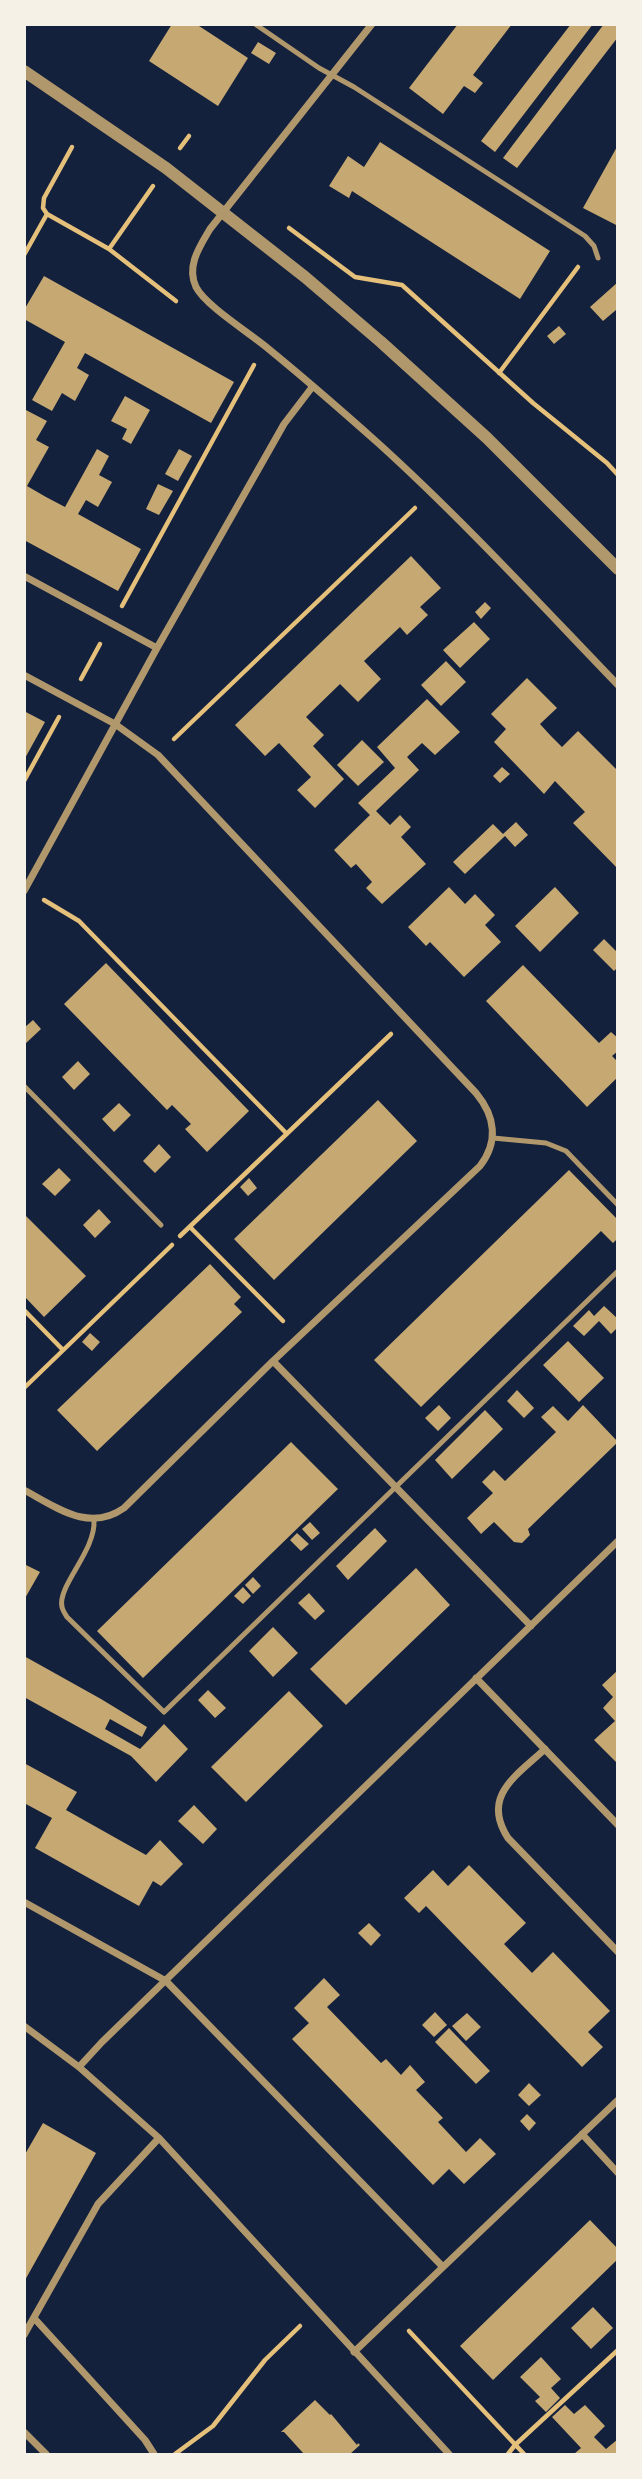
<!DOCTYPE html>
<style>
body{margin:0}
#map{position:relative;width:642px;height:2479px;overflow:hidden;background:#14213d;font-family:"Nunito Sans",sans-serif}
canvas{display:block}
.frame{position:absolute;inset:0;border:26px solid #f6f1e7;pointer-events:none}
</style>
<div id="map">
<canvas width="642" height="2479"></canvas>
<div class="frame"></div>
</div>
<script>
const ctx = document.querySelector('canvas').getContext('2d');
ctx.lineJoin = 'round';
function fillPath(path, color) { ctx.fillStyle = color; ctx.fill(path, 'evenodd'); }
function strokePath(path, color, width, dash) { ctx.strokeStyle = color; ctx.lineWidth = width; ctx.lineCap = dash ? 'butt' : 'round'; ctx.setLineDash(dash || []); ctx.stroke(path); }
fillPath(new Path2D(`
 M 172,24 L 196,24 L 248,58 L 218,106 L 149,61 Z
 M 458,24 L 512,24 L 473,75 L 483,83 L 475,93 L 464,86 L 443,114 L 409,88 Z
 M 571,24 L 593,24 L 495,152 L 481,141 Z
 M 604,24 L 618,24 L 618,37 L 517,168 L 503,158 Z
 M 258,42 L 276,53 L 269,64 L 251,53 Z
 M 380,142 L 550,251 L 520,299 L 352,191 L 349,198 L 329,186 L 348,156 L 364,167 Z
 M 618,145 L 618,226 L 583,208 Z
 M 44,276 L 234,382 L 211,423 L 85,353 L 77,368 L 89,375 L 75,401 L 62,393 L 52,411 L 32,400 L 65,342 L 24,319 L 24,310 Z
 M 618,282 L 618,311 L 616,310 L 603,321 L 590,307 Z
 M 559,326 L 566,334 L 554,344 L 547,336 Z
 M 125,396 L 150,410 L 131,444 L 122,439 L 127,429 L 111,421 Z
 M 24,409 L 47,421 L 36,440 L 49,447 L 27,486 L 46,497 L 65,507 L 97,449 L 109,456 L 99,475 L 112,482 L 98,507 L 86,500 L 78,514 L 141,549 L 118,591 L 24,540 Z
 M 179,449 L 192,456 L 178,481 L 165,474 Z
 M 158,484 L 173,491 L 159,515 L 146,509 Z
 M 411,556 L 441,588 L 420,607 L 428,615 L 407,635 L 400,627 L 364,661 L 381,679 L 358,702 L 340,684 L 306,717 L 324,735 L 313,746 L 344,779 L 315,808 L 297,790 L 311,777 L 279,743 L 265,756 L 235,725 Z
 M 485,602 L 491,608 L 481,619 L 475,612 Z
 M 474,622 L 490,639 L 460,668 L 443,650 Z
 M 446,661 L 466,682 L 441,706 L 421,685 Z
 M 527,678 L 557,708 L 540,724 L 550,735 L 562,747 L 578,731 L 618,771 L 618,869 L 573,823 L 585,812 L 555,781 L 544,794 L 494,742 L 506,729 L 491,714 Z
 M 427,699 L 460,732 L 435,755 L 422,743 L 407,757 L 419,770 L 376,811 L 390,825 L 400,815 L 411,827 L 401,837 L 426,864 L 382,904 L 366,888 L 372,882 L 356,864 L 351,868 L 334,850 L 370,815 L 358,803 L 395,768 L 377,747 Z
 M 24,711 L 45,722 L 24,760 Z
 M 362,740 L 384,762 L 358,786 L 337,765 Z
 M 502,767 L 510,774 L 500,783 L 493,776 Z
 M 516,822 L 528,835 L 515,847 L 505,836 L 465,874 L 453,862 L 493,824 L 503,834 Z
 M 449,887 L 465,904 L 475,894 L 495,915 L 485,925 L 501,942 L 464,977 L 430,942 L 426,946 L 408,927 Z
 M 555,887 L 579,913 L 540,952 L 515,926 Z
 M 604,939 L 618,953 L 618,967 L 614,971 L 593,950 Z
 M 106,963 L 249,1111 L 207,1152 L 185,1129 L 191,1124 L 172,1105 L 167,1110 L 64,1004 Z
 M 523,965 L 599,1043 L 611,1032 L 618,1038 L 618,1051 L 612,1056 L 618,1062 L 618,1077 L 587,1107 L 486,1001 Z
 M 33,1020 L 41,1029 L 24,1045 L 24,1028 Z
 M 78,1061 L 90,1074 L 74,1090 L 62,1077 Z
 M 378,1100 L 417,1141 L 274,1280 L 234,1239 Z
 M 119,1103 L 131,1115 L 114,1132 L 102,1119 Z
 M 159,1144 L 171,1157 L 155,1173 L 143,1161 Z
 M 59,1168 L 71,1180 L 55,1196 L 42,1184 Z
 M 569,1170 L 618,1220 L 618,1238 L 613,1243 L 601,1231 L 421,1407 L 374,1360 Z
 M 249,1178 L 257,1188 L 248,1196 L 240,1187 Z
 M 99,1209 L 111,1222 L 95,1238 L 83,1225 Z
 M 24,1214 L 86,1276 L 44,1317 L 24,1296 Z
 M 210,1264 L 241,1297 L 234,1304 L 242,1312 L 97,1451 L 57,1410 Z
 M 604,1306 L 618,1319 L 618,1327 L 611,1334 L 599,1321 L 584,1336 L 573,1326 L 589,1310 L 594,1316 Z
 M 90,1333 L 100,1342 L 92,1351 L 82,1342 Z
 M 568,1341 L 604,1378 L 579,1402 L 543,1365 Z
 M 517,1390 L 534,1408 L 524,1418 L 507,1401 Z
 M 439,1405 L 451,1418 L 438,1431 L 425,1418 Z
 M 583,1405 L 618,1442 L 528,1529 L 530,1535 L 522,1543 L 514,1542 L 494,1522 L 481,1534 L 467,1518 L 493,1493 L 482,1482 L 494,1470 L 505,1481 L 556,1432 L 541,1417 L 553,1406 L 568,1421 Z
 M 485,1410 L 503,1429 L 452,1479 L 435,1460 Z
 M 291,1442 L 338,1489 L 143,1678 L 97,1631 Z
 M 310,1522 L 320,1533 L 312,1540 L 302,1529 Z
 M 375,1528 L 387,1541 L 348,1580 L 336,1566 Z
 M 297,1533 L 309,1544 L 301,1551 L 290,1540 Z
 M 24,1564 L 40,1572 L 24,1600 Z
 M 416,1568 L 450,1605 L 346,1705 L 310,1669 Z
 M 253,1577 L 261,1586 L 253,1594 L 245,1585 Z
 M 243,1587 L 251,1596 L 243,1604 L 234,1596 Z
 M 309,1593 L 325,1611 L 315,1620 L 298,1603 Z
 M 273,1627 L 298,1653 L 273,1677 L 249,1651 Z
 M 24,1656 L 101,1699 L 147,1727 L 142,1737 L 110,1719 L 105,1729 L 140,1749 L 164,1724 L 188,1749 L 156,1782 L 131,1756 L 24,1697 Z
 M 618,1670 L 618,1764 L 594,1740 L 615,1721 L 603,1708 L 613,1697 L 602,1685 Z
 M 208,1690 L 226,1708 L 215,1718 L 198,1700 Z
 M 289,1691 L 323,1726 L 246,1802 L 211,1767 Z
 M 24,1763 L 77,1792 L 66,1810 L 146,1855 L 160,1840 L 183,1864 L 161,1886 L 153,1881 L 139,1906 L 35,1848 L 52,1818 L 24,1803 Z
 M 194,1805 L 217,1829 L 203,1844 L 178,1821 Z
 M 469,1865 L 526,1923 L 504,1944 L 532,1973 L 553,1952 L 610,2011 L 588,2032 L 603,2047 L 582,2067 L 426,1906 L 419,1913 L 404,1898 L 433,1870 L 448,1886 Z
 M 369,1923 L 381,1935 L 371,1946 L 358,1933 Z
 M 324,1978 L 340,1995 L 327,2007 L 381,2063 L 386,2059 L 401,2075 L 410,2065 L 425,2082 L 416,2090 L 443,2118 L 438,2122 L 466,2152 L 480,2138 L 496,2154 L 464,2184 L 449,2169 L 433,2185 L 292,2039 L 309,2023 L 294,2008 Z
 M 435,2012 L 447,2025 L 434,2037 L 422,2025 Z
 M 467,2013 L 481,2027 L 466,2041 L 452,2026 Z
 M 449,2028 L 490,2071 L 476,2084 L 435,2042 Z
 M 529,2083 L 541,2095 L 529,2106 L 518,2095 Z
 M 527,2114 L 536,2123 L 529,2131 L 520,2121 Z
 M 43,2123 L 96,2153 L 24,2282 L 24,2156 Z
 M 590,2220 L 618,2249 L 618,2259 L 493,2380 L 460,2346 Z
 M 593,2307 L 613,2328 L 591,2349 L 571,2328 Z
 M 541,2357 L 561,2379 L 551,2388 L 560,2398 L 546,2412 L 535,2401 L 540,2397 L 520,2377 Z
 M 315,2400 L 330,2415 L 331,2414 L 357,2445 L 358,2443 L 360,2445 L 350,2454 L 304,2454 L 284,2432 L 281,2432 Z
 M 565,2405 L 574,2414 L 585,2405 L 605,2426 L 594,2437 L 606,2449 L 618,2439 L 618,2454 L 574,2454 L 581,2448 L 552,2417 Z`), '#c6a872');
strokePath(new Path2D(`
 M 180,148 L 189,136
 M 47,214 L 43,208 L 44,198 L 72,147
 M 289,228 L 355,277 L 402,285 L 533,403 L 607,463 L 618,475
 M 109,249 L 153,186
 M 24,255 L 47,214 L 109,249 L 176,301
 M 499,373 L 578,267
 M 122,606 L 254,365
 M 81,679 L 100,644
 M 174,739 L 415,508
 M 24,781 L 59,717
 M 44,900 L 79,921 L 287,1134
 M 190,1227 L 283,1321
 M 180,1236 L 391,1034
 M 24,1310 L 63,1350
 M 24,1388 L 172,1245
 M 409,2331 L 524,2454
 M 175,2454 L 213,2426 L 265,2360 L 300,2326
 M 508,2454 L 515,2445 L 618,2350`), '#e5c07b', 4.5);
strokePath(new Path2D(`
 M 255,24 L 319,68 L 354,87 L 585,236 L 594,246 L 598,258
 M 24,1086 L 161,1225
 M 493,1138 L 546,1143 L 566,1151 L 618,1205
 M 94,1520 C 96,1551 57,1586 62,1607 C 63,1611 65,1614 67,1617 L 164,1712 L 618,1271`), '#b1986c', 5);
strokePath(new Path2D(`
 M 372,24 L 210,229 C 200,246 186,266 196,287 C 205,305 248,332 265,346 C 303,377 341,410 378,443 C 462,519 539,603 618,685
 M 24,576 L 157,648
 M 24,675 L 115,724 L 158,755 L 476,1093 C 495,1116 499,1141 480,1166 L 273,1361 L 124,1508 C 89,1533 56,1507 24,1490
 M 24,891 L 157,648 L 284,424 L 313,386
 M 273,1361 L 531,1626
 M 476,1678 L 618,1825
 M 545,1749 C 516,1776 481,1796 508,1838 L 618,1952
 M 24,1902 L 166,1981 L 443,2267
 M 24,2026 L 79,2067 L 159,2138 L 449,2454
 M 79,2067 L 102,2042 L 618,1541
 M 582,2134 L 618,2173
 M 34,2318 L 145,2440 L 154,2454
 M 24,2335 L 98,2204 L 159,2138
 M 354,2352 L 618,2100
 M 24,2432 L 46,2454`), '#b1986c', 7);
strokePath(new Path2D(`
 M 24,71 L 166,168 L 305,277 L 381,342 L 487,438 L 618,569`), '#b1986c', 12);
</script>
